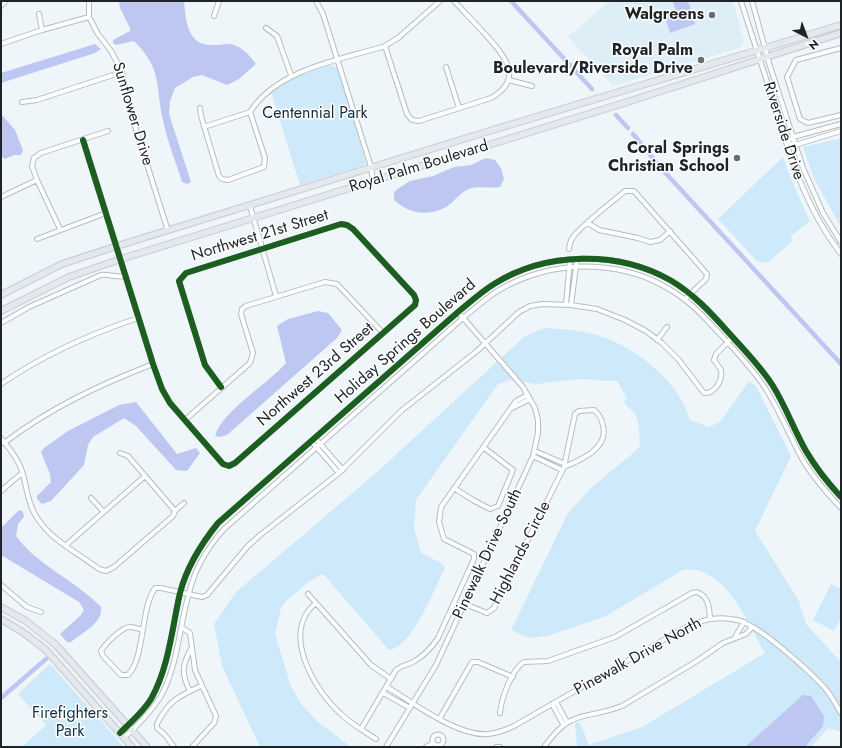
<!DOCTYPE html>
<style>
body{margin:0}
#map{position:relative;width:842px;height:748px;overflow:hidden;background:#eff6fa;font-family:Jost,sans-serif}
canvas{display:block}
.frame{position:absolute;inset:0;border:2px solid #1e2427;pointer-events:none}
.north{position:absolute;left:786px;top:16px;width:40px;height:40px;-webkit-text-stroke:3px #fff;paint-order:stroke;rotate:138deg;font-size:11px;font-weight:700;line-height:16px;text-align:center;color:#1e2427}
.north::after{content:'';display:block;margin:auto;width:14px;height:18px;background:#1e2427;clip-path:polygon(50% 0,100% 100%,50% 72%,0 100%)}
</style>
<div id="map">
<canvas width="842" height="748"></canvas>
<div class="frame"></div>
<div class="north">N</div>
</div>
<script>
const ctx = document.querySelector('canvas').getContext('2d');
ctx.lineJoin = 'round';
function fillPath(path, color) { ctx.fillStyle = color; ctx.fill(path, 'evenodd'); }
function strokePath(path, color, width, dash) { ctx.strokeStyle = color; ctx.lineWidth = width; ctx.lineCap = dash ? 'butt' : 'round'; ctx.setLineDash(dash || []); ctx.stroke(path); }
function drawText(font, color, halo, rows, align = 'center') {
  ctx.font = font + ' Jost,sans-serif'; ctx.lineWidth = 3; ctx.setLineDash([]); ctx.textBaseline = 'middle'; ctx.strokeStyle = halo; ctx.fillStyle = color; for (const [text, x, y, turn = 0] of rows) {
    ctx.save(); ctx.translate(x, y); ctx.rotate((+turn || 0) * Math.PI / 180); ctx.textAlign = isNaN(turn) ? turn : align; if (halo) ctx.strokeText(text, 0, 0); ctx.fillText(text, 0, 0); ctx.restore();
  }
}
fillPath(new Path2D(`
 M 609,1 L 733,1 L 744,41 L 739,48 L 613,86 L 568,37 Z`), '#deeef7');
fillPath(new Path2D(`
 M 330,65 L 338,68 L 366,163 L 362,166 L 300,185 L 271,92 L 298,76 Z
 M 841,138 L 841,227 L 814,179 L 803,147 Z
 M 783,157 L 793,184 L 810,221 L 791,236 L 792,242 L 767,263 L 757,261 L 718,219 Z
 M 544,328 C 557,329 571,329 584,332 C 626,339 678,377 690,420 L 709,427 L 720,422 L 749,381 L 756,386 L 791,456 L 755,531 L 799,601 L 806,624 L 841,662 L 841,732 L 828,728 L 811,747 L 577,747 L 575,724 L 578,722 L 581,725 L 589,745 L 642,727 L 765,653 C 747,622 725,564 683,570 L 606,616 L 548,636 L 530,638 L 511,630 L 568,513 L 592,487 L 632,454 L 640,446 C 639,436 640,423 635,414 C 632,409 626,407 624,402 L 627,398 L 617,381 L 577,379 L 537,384 L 510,380 L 498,384 L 416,500 L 414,528 L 421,553 L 443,564 L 445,568 C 435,587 412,648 389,650 L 324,575 L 320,575 L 310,581 L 287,600 L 281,608 L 275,634 L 291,686 L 301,704 L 318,722 L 351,747 L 260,747 L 222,666 L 214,624 L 236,592 L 376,473 L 525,336 Z
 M 831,584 L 841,589 L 841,617 L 834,631 L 813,620 Z
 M 50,664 L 124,747 L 22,747 L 46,725 L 18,694 Z`), '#cee9fa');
fillPath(new Path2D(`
 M 119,1 L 184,1 C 186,20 187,47 214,45 C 222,45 229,42 236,46 C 244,49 251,57 256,64 L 239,79 L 227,85 L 202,75 L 193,77 L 175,88 L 170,101 L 169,114 L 191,182 L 187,184 L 182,182 C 176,162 167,141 163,120 C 155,85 163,70 134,41 L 116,45 L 113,43 L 113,40 L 130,31 L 130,28 L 120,8 Z
 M 673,1 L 688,1 L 695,24 L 670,33 L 665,17 L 675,9 Z
 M 95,44 L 101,49 L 95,53 L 1,83 L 1,73 Z
 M 1,114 L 15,130 L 23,150 L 21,155 L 14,155 L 5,159 L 1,156 Z
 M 486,158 L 495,160 L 501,168 L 504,179 L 500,187 C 489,189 479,185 469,189 C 459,193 453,204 444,208 C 425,217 409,213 394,200 L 394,194 L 396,190 L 410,181 L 433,176 L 454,167 L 471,165 Z
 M 318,311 L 328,313 L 342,330 L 337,338 L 227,435 L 220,437 L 215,436 C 221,412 269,383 286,363 L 277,326 L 288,319 Z
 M 136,402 L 177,454 L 196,448 L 200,453 L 187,471 L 176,470 L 136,426 L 124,418 L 93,437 L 88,445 L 84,465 L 51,501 L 42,504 L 37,499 L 37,496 L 51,482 L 50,474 L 41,452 L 44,448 L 68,431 L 119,405 Z
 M 19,510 L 23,512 L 24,517 L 18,524 L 16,536 C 38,566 75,580 101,607 C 104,622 81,634 71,642 L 67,642 L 60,634 L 81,615 L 84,610 L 79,602 L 1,555 L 1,528 Z
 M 803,695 L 811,696 L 824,716 L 823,726 L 805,747 L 745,747 Z`), '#bec6f2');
strokePath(new Path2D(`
 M 511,1 L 592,89
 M 616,115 L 628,128
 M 633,134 L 661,168 L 841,364
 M 1,698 L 46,659`), '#bec6f2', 4.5);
const minor = new Path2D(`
 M 89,1 L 89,17 L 98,34 L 111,51 L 122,72 L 133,120 L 168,231
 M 316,1 L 323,14 L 371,167 L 373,181
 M 741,1 C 750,30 760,59 769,88 C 787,147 803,205 841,254
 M 752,1 L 769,63 L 803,168 L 823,213 L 841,242
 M 1,6 L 6,1
 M 39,14 L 42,30
 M 214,16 L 219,1
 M 266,28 L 277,36 L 291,75
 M 1,44 L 42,30 L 89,17
 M 385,46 L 407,114 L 412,120 L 419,121 L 491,98 C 526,78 503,54 484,33 C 474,22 464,12 454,1
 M 841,48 L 796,60 L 787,77 L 800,119 L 808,123 L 841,115
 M 446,67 L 459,108
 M 509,80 L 532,86
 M 22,102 L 37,100 L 122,72
 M 200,108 L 201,116 L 219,176 L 222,179 L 228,180 L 264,167 L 265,158 L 250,112
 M 204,127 L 250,112 C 277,69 340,60 385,46 L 398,38 L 440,1
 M 83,140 L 153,364 L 162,389 L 170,403 L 223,464 L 229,466 L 235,463 L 415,305 L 416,300 L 414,295 L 353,229 L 347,225 L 341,224 L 186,273 L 179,281 L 205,365 L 221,387
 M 786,142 L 793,137 L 841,124
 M 786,142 L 795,145 L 841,131
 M 37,180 L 60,229
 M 1,197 L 37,180 L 32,166 L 34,158 L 41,153 L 108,131
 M 250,206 L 276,296
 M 588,223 L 599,230 L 638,238 L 650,242 L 660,240 L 670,231
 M 37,239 L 106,213
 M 569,249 C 570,244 570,241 573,237 C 584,223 610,204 625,191 L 634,191 L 707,274 L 706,279 L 685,299
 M 566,304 L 570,260
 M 571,305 L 577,259
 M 1,323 L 29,307 L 101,275 C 110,274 117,278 126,276
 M 657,340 L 667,327
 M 1,384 C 43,355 90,334 138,318
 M 512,408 L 530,399
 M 185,420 L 250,363 L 253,353 L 241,314 L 242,309 L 246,306 L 325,282 L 337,284 L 383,333
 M 1,438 C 8,447 16,456 20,466 C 27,482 26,501 36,516 C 50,540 77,552 99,569 L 106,571 L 114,567 L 173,516 L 175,511 L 184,503
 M 315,438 L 343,470
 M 311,441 L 339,473
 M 4,443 C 50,408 99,385 153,364
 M 535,451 L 565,464
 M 120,453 L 128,456 L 175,511
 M 533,456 L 562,470
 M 454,488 L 473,500 L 490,509 L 498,506 L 513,470 L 483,447
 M 1,491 L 22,473
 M 91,498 L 103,511
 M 66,545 L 145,476
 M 1,585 L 27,607 L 41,612
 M 308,594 L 371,665 L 391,679
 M 316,603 C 280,632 314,690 341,714 C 351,724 364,731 376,739
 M 465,604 L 487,613 L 494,608 L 564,467 L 575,414 L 579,411 L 594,410 C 600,415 602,419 603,426 C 609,448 581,460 564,467
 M 181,627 L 190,633 L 195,670 L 216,716 L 214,723 L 192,747
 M 143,630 C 139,629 134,627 130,627 C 122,627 105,644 101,651 L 103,656 L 121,675 L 128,675 C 145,658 140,610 155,588 L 161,588 L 202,597 L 207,595 L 247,547 L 259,536 L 339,473 L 401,411 L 477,351 L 519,312 L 530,306 L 542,304 L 571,305 L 597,309 L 625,320 L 646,331 L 662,343 L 678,359 L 704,393 C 715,394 723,380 721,370 L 714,360 L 716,354 L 733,337
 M 735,637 L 744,622
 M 387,687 C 412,702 458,737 488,734 C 497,733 506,730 514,726 L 686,627 C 704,619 718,616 737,620 C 758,624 809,671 824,687 C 831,695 836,704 841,713
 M 190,691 C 181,674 182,665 191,649
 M 383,693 L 410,708
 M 556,702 L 567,722
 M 552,704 L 563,724
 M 500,713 C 501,699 512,669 524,662 L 548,661 L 615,637 L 692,593 L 697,592 C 709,597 709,607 710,618
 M 440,718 L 472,662 L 478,662 L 513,677
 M 361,729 L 396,670 C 403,664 406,666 413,662 C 422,657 432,647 438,638 L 474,559 L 474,554 L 444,539 L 439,522 L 441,507 L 516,401 L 528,395
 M 120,733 C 131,722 143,712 151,699 C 169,667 172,628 180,593 C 187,566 201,544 218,523 L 458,312 C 469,303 481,292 494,284 C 545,252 617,250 670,280 C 694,294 711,313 729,333 C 744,350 761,367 773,386 C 786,407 794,430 806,451 C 816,468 828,483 841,497
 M432.5 740a5.5 5.5 0 1 1 11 0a5.5 5.5 0 1 1-11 0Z
 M 124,738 C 138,725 151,712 161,696 C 178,665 179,627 189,593 C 195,568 207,548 224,529 L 463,318 C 474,309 486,298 499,290 C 557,257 630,258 684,299 C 699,310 710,324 723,337 C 738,354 755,371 767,391 C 779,410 788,432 799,453 C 809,473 825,491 841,508
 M 174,747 L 165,735 L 157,728 L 157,724 C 168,701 179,696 201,686
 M 386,747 L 436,665 L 533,456 L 538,433 L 538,420 L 535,408 L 523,387 L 458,312
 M 426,747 L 433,743
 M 496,747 L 500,747
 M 544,747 C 573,707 583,721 622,706 L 697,661 L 723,643 L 746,634 L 752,627`);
const major = new Path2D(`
 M 1,295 L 62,264 L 117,246 L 496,129 L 841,25
 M 1,311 L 69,277 L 121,259 L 624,103 L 841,33
 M 1,607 L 26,621 L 56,645 L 147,747
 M 1,619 L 24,633 L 46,650 L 132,747`);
strokePath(minor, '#b7bcc0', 6);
strokePath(major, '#ccd0d2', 8);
strokePath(minor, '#fdfefe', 4);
strokePath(major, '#e4e9f0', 5.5);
strokePath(new Path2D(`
 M 83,140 L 153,364 L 162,389 L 170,403 L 223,464 L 229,466 L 235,463 L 415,305 L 416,300 L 414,295 L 353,229 L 347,225 L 341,224 L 186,273 L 179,281 L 205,365 L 221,387
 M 120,733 C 131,722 143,712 151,699 C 169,667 172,628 180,593 C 187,566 201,544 218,523 L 458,312 C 469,303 481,292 494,284 C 545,252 617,250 670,280 C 694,294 711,313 729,333 C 744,350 761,367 773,386 C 786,407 794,430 806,451 C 816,468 828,483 841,497`), '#1b5e20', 6);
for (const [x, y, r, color] of [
 [712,15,4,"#676e71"],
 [701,60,4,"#676e71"],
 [737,158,4,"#676e71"]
]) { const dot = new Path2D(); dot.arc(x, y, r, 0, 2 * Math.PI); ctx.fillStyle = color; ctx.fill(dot); strokePath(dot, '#fff', 1.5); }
drawText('bold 16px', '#1e2427', '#fff', [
 ["Walgreens",704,15],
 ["Royal Palm",693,51],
 ["Boulevard/Riverside Drive",693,69],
 ["Coral Springs",729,149],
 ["Christian School",729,167]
], 'right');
drawText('16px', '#1e2427', '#fff', [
 ["Sunflower Drive",132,114,73],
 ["Riverside Drive",783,131,72],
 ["Royal Palm Boulevard",419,167,-17],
 ["Northwest 21st Street",260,236,-17],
 ["Holiday Springs Boulevard",406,342,-41],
 ["Northwest 23rd Street",316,375,-41],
 ["Highlands Circle",521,553,-63],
 ["Pinewalk Drive South",488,554,-65],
 ["Pinewalk Drive North",638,657,-29]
]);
drawText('16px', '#0f2f40', '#fff', [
 ["Centennial Park",315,114],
 ["Firefighters",70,714],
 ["Park",70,732]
]);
</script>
